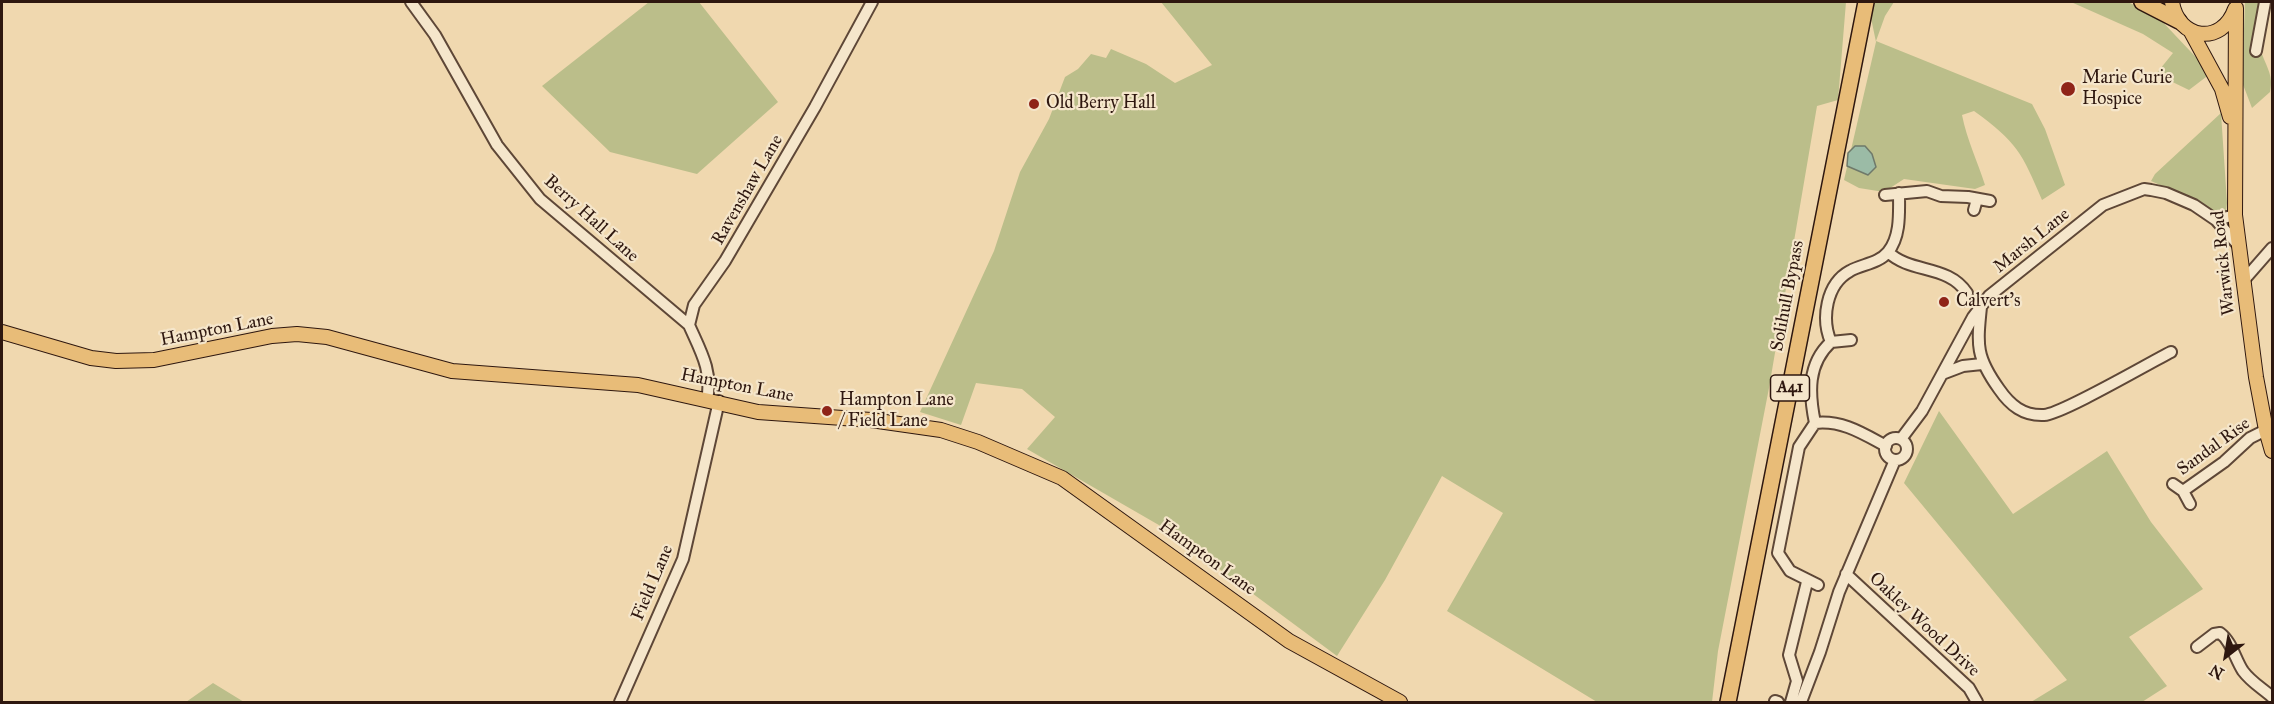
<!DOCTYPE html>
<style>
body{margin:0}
#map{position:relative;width:2274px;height:704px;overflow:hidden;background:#f0d8af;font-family:"IM FELL Great Primer",serif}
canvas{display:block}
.frame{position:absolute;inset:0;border:3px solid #2e170f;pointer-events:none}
.north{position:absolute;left:2196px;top:626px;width:60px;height:60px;-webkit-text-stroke:4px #f5e6cb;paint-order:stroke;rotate:211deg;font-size:16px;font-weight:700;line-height:24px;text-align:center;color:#2e170f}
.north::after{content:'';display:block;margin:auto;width:21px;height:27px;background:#2e170f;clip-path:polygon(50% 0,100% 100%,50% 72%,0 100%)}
</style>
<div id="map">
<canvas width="2274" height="704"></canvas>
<div class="frame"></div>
<div class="north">N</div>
</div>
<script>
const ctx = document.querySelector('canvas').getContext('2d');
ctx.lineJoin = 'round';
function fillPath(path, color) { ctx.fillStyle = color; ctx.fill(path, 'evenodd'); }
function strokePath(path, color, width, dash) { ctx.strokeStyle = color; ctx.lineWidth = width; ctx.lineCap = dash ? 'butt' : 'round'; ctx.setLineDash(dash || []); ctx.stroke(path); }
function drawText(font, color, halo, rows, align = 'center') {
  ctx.font = font + ' "IM FELL Great Primer",serif'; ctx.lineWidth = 4.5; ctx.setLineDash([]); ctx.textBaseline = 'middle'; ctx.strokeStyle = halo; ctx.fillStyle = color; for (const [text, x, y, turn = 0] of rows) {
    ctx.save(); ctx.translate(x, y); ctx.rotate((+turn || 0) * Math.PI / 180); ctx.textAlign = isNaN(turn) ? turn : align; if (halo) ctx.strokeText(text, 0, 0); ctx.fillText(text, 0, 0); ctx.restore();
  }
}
fillPath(new Path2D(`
 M 649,2 L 699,2 L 778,102 L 697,174 L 610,152 L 542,86 Z
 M 1161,2 L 1846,2 L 1838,100 L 1817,106 L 1769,388 L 1718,651 L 1712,702 L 1597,702 L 1447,611 L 1503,513 L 1442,476 L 1385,580 L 1337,656 L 1164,528 L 1027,449 L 1055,417 L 1022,389 L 976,383 L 961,425 L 920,412 L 994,251 L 1020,172 L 1049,119 L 1065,77 L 1078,69 L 1091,54 L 1106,58 L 1111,49 L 1146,64 L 1175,83 L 1212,65 Z
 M 1874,2 L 1894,2 L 1885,16 L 1876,41 L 2032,104 L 2045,129 L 2065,185 L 2042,200 C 2022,153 2017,142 1974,111 L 1962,115 C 1967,140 1977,160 1985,185 L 1975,189 L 1904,179 L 1884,192 L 1859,188 L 1844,180 L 1876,42 L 1871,18 Z
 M 2071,2 L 2128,2 L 2158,17 L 2207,69 L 2206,77 L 2189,90 L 2156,74 L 2173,53 L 2143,34 Z
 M 2245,2 L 2260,2 C 2256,16 2257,34 2260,48 C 2265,66 2274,73 2270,92 L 2252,108 L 2242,82 Z
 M 2221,113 L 2227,203 L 2226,211 L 2219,215 L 2201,203 L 2151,181 L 2155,174 Z
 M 1939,411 L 2013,514 L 2107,451 L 2151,522 L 2203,589 L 2129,637 L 2167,686 L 2142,702 L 2031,702 L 2067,680 L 1904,483 Z
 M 213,683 L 244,702 L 186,702 Z`), '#bbbe8a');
const water = new Path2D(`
 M 1855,146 L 1865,146 L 1872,154 L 1876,167 L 1868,175 L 1847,166 L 1848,153 Z`);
fillPath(water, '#9bbba6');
strokePath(water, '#6f796a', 1.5);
const minor = new Path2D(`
 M 411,2 L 435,35 L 497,145 L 540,199 L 689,325
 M 2256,51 L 2265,2
 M 1885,195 L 1927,191 L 1941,196 L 1968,197 L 1990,201
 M 1974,210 L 1977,199
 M 2216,220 L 2239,246
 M 1888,252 C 1911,274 1948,264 1967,293 L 1965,301
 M 2244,280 L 2272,248
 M 1981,307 C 1977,346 1976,357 1999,389 C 2010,405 2023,416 2044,415 C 2062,414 2149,363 2171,352
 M 1831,342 L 1851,340
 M 1942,374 L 1963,366 L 1982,364
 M 707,399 C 713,371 700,350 689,325 L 694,305 L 725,261 L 815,107 L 872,2
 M 1815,423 C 1809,394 1807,364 1831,342 C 1821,319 1826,284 1850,271 C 1862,264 1878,264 1888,252 C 1901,236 1899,212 1899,193
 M1885 449a11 11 0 1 1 22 0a11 11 0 1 1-22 0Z
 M 1901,439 L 1922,411 L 1973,317 L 1989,296 L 2103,205 L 2144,189 L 2151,190 L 2166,193 L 2194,205 L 2216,220 L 2235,215
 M 2173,484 L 2183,491 L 2190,504
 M 2183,491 L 2224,462 L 2250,438 L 2266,430
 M 1846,574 L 1969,688 L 1977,702
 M 1818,585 L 1790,571 L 1778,553 L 1799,447 L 1815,423 C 1842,420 1862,433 1886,446
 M 2197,647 L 2214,634 L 2220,633 C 2232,642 2235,659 2243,671 C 2251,682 2262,688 2272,697
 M 1775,701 L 1778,702
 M 620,702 L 683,559 L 719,401
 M 1791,702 L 1797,681 L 1789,655 L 1807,582
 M 1801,702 L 1820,652 L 1839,592 L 1895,460`);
const major = new Path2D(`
 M 2172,2 C 2178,40 2222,46 2235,9
 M 2236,8 L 2235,215 L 2256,377 L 2266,430 L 2272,451
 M 2190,30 L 2222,89 L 2230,117
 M 2,332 L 91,358 L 116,361 L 154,360 L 272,336 L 297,334 L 327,337 L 452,371 L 638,385 L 758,412 L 871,420 L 941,430 L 978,442 L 1062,478 L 1289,641 L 1400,702`);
const highway = new Path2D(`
 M 2142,2 L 2179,21
 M 1728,702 L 1866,2`);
strokePath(minor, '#5e4737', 14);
strokePath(major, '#2e170f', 16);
strokePath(highway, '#2e170f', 18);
strokePath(minor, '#f5e6cb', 10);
strokePath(major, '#e8bc78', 14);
strokePath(highway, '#e8bc78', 15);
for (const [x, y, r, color] of [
 [2068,89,8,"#8f2418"],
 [1034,104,6,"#8f2418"],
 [1944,302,6,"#8f2418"],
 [827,411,6,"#8f2418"]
]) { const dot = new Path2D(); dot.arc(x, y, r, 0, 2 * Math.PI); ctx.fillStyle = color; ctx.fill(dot); strokePath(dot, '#f5e6cb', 2); }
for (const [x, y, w] of [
 [1790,388,39]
]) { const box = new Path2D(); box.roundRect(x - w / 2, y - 13, w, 26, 4.5); ctx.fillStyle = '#f5e6cb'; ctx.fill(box); strokePath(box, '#2e170f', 1.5); }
drawText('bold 16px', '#2e170f', null, [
 ["A41",1790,388]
]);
drawText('18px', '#2e170f', '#f5e6cb', [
 ["Marie Curie",2082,79],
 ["Hospice",2082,100],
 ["Old Berry Hall",1046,104],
 ["Calvert's",1956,302],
 ["Hampton Lane",839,401],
 ["/ Field Lane",839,422]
], 'left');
drawText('18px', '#2e170f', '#f5e6cb', [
 ["Ravenshaw Lane",748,190,-60],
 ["Berry Hall Lane",591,219,42],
 ["Marsh Lane",2032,241,-39],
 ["Warwick Road",2224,263,-96],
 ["Solihull Bypass",1788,296,-79],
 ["Hampton Lane",217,330,-11],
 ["Hampton Lane",737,386,11],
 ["Sandal Rise",2214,447,-36],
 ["Hampton Lane",1207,558,36],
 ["Field Lane",653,583,-67],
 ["Oakley Wood Drive",1924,625,43]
]);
</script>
